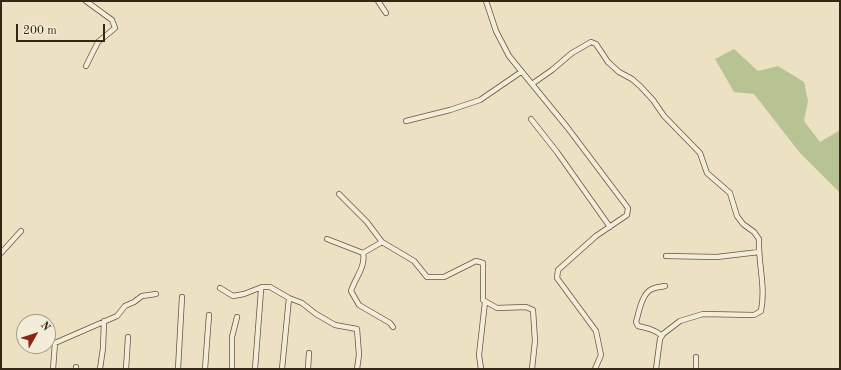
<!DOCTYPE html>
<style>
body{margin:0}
#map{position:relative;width:841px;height:370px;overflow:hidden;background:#ede1c3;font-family:"Old Standard TT",serif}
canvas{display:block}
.frame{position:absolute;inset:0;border:2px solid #332716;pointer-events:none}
.north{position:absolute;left:16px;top:314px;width:40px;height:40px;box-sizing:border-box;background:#f3ecd8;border:1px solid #a69d8a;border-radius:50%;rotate:51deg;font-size:11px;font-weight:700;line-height:16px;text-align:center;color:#332716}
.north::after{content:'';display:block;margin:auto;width:14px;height:18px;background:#8f2418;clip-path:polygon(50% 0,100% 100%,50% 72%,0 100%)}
.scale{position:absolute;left:16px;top:24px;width:89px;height:18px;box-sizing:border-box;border:2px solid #332716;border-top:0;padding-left:5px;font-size:12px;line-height:14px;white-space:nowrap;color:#332716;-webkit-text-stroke:3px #f3ecd8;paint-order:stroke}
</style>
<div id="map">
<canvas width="841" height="370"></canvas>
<div class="frame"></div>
<div class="north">N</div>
<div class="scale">200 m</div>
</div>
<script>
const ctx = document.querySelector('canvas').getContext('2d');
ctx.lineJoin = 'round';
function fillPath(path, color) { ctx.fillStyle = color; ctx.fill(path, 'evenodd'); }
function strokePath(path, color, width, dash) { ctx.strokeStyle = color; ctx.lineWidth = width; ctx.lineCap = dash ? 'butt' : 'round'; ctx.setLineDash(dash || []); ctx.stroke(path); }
fillPath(new Path2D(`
 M 734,49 L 758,71 L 778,66 L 804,82 L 808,101 L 804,121 L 820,142 L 840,130 L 840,193 L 800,153 L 754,94 L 734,92 L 715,59 Z`), '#b8c394');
const minor = new Path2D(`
 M 378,1 L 386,13
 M 486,1 L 496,31 L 509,56 L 567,127 L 628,208 L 627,215 L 596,236 L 558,270 L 557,278 L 596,331 L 601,355 L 595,369
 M 86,66 L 98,42 L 115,28 L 112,20 L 86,1
 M 532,84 L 552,70 L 572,53 L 591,42 L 596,44 L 608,62 L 619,72 L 632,79 L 640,86 L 653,100 L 664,116 L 700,153 L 707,173 L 730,193 L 737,216 L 743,224 L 754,232 L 759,239 C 758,264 766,286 761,311 L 754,315 L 703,314 L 680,321 L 663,334 L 660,339 L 656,369
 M 531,119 L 557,152 L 610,227
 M 406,121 L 450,110 L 480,100 L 521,72
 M 339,194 L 367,222 L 382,242 L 414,261 L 427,277 L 444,277 L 476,261 L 483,263 L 483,300 L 497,308 L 526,307 L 533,310 L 535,341 L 532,369
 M 327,239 L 363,253 C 366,267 355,278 351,291 L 359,305 L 390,323 L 393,327
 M 1,253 L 21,231
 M 363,253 L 382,242
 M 666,256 L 717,257 L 759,252
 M 220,288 L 233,296 L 244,294 L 262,287 L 270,287 L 289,298 L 302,303 L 316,314 L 335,325 L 357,329 L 359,355 L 357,369
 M 662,336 C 656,330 647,328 638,326 L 636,322 C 639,312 642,293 652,289 C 656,287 661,287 665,286
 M 696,357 L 696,369
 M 76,367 L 76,369
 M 53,369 L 55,343 L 117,316 L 125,306 L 134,302 L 142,296 L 156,294
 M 100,369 L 103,348 L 104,321
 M 126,369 L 128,337
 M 178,369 L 182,297
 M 205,369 L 209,315
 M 232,369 L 232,337 L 237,317
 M 255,369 L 261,290
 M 282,369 L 289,298
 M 308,369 L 309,353
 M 481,369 L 479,355 L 485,302`);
strokePath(minor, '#625641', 6);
strokePath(minor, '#f3ecd8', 4.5);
</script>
